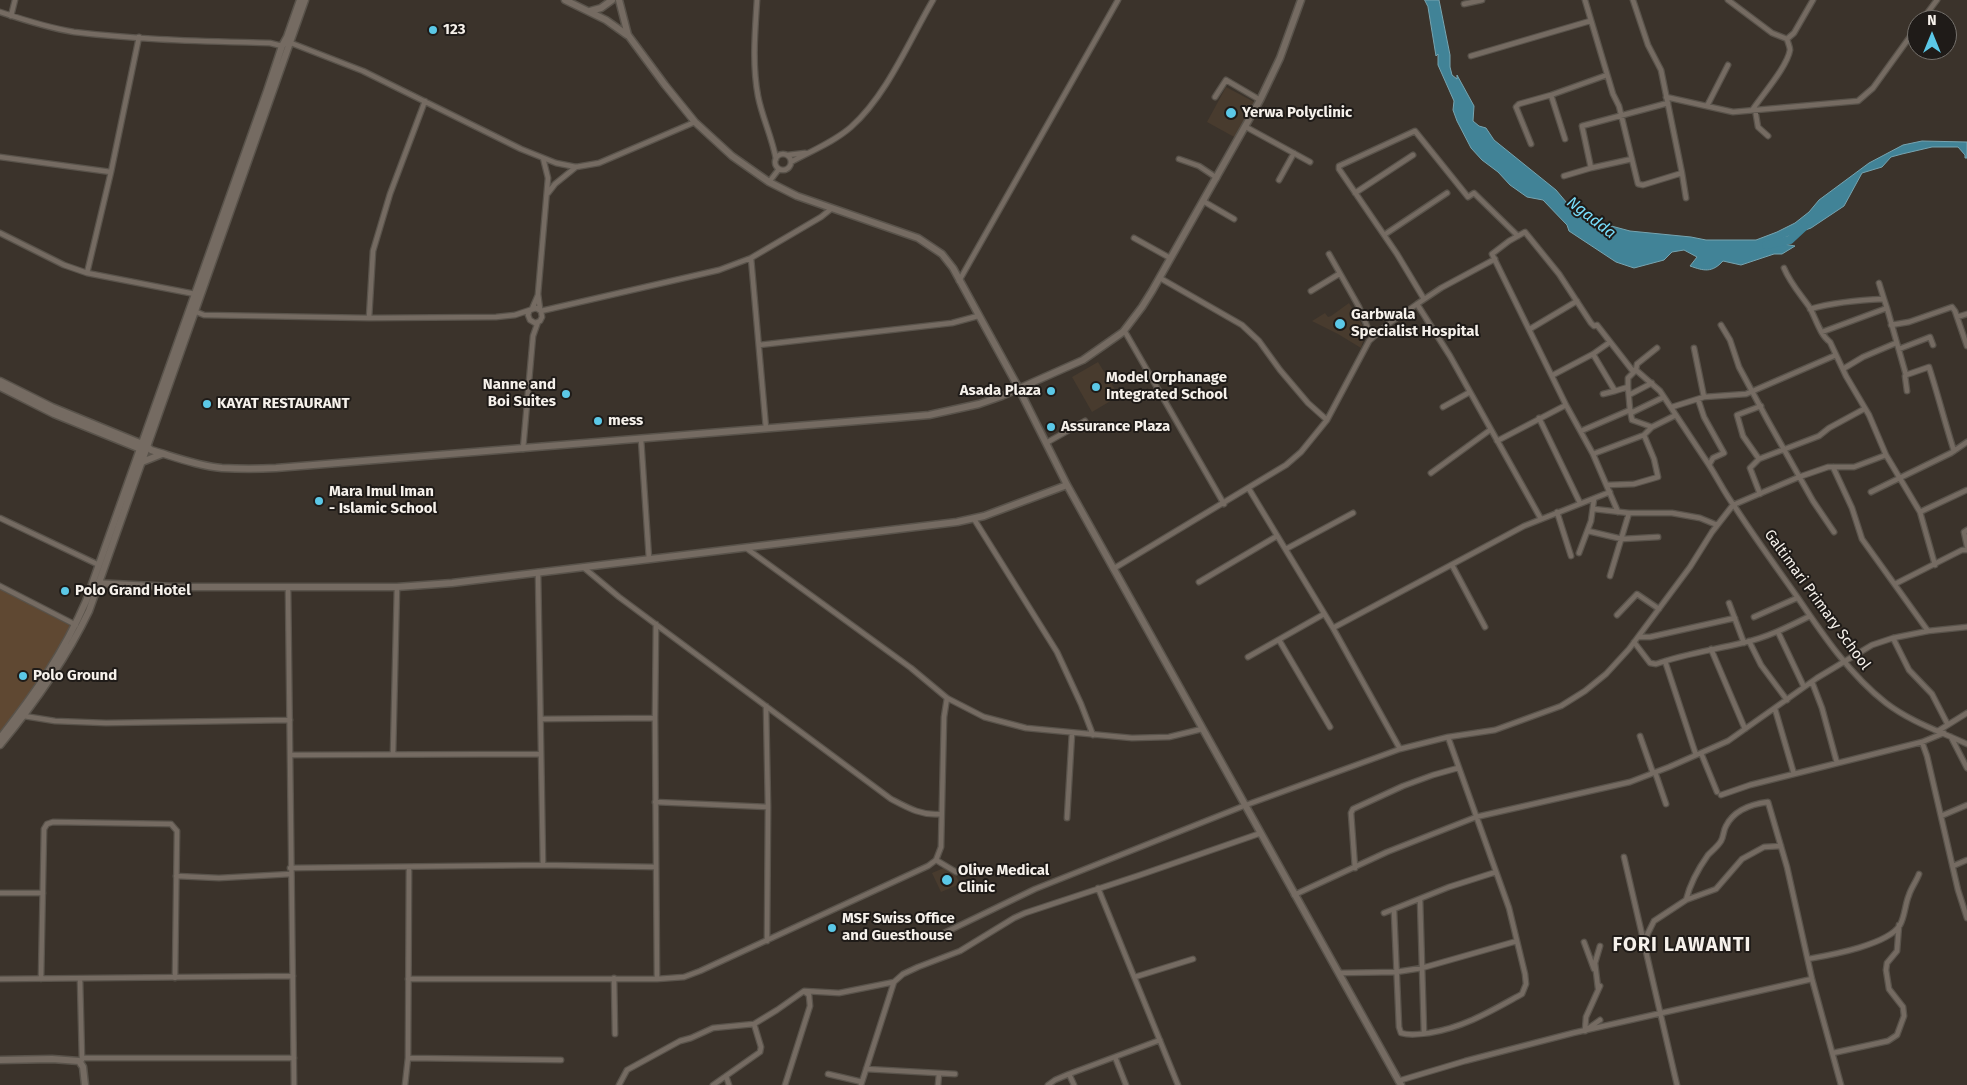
<!DOCTYPE html>
<style>
body{margin:0}
#map{position:relative;width:1967px;height:1085px;overflow:hidden;background:#3b332b;font-family:"Fira Sans",sans-serif}
canvas{display:block}
.north{position:absolute;left:1907px;top:10px;width:50px;height:50px;box-sizing:border-box;background:#1f1b18;border:1px solid #75716c;border-radius:50%;rotate:0deg;font-size:14px;font-weight:700;line-height:20px;text-align:center;color:#f6f1eb}
.north::after{content:'';display:block;margin:auto;width:18px;height:22px;background:#5bc8e7;clip-path:polygon(50% 0,100% 100%,50% 72%,0 100%)}
</style>
<div id="map">
<canvas width="1967" height="1085"></canvas>
<div class="north">N</div>
</div>
<script>
const ctx = document.querySelector('canvas').getContext('2d');
ctx.lineJoin = 'round';
function fillPath(path, color) { ctx.fillStyle = color; ctx.fill(path, 'evenodd'); }
function strokePath(path, color, width, dash) { ctx.strokeStyle = color; ctx.lineWidth = width; ctx.lineCap = dash ? 'butt' : 'round'; ctx.setLineDash(dash || []); ctx.stroke(path); }
function drawText(font, color, halo, rows, align = 'center') {
  ctx.font = font + ' "Fira Sans",sans-serif'; ctx.lineWidth = 4; ctx.setLineDash([]); ctx.textBaseline = 'middle'; ctx.strokeStyle = halo; ctx.fillStyle = color; for (const [text, x, y, turn = 0] of rows) {
    ctx.save(); ctx.translate(x, y); ctx.rotate((+turn || 0) * Math.PI / 180); ctx.textAlign = isNaN(turn) ? turn : align; if (halo) ctx.strokeText(text, 0, 0); ctx.fillText(text, 0, 0); ctx.restore();
  }
}
fillPath(new Path2D(`
 M 1226,87 L 1256,103 L 1236,138 L 1207,122 Z
 M 1349,303 L 1366,331 L 1361,348 L 1338,334 L 1312,321 L 1325,313 L 1328,317 L 1331,316 Z
 M 1098,362 L 1119,396 L 1092,412 L 1072,377 Z
 M 946,867 L 948,872 L 956,876 L 960,884 L 941,892 L 932,873 Z`), '#483b2e');
fillPath(new Path2D(`
 M 0,589 L 74,627 L 31,697 L 0,732 Z`), '#5f4832');
const water = new Path2D(`
 M 1425,0 L 1439,0 L 1450,55 L 1450,67 L 1452,75 L 1457,79 L 1457,75 L 1474,106 L 1473,121 L 1479,126 L 1486,128 L 1494,140 L 1556,190 L 1572,209 L 1585,219 L 1630,231 L 1691,237 L 1706,240 L 1756,240 L 1777,232 L 1795,223 L 1809,212 L 1819,200 L 1869,163 L 1903,145 L 1922,141 L 1967,142 L 1967,158 L 1965,158 L 1965,155 L 1958,147 L 1932,147 L 1902,154 L 1891,157 L 1882,167 L 1862,173 L 1844,206 L 1811,228 L 1773,242 L 1795,246 L 1782,254 L 1774,254 L 1741,265 L 1723,261 C 1712,273 1704,271 1690,266 L 1697,257 L 1684,250 L 1672,252 L 1664,260 L 1634,268 L 1616,262 L 1569,231 L 1567,225 L 1543,200 L 1527,197 L 1510,185 L 1498,172 L 1482,160 L 1471,148 L 1457,121 L 1453,110 L 1454,101 L 1438,65 L 1438,54 L 1436,56 L 1428,7 Z`);
fillPath(water, '#418397');
strokePath(water, '#77a4b0', 1);
strokePath(new Path2D(`
 M 1766,245 L 1790,240 L 1804,227`), '#418397', 8);
const street = new Path2D(`
 M 757,0 C 755,32 752,64 758,96 C 762,117 772,137 776,159
 M 1585,0 L 1613,94 L 1619,106 L 1637,180 L 1638,184 L 1643,185 L 1682,173 L 1661,70 L 1648,45 L 1633,0
 M 1728,0 L 1772,33 L 1787,39
 M 1464,4 L 1482,0
 M 0,12 C 24,20 49,28 74,32 C 139,40 205,41 270,43 L 282,46
 M 11,16 L 15,0
 M 1922,20 L 1937,0
 M 1787,39 L 1794,33 L 1813,0
 M 291,43 L 363,71 L 521,149 L 556,163 L 576,167 L 599,163 L 695,122
 M 1471,56 L 1590,21
 M 1551,95 L 1565,139
 M 1215,97 L 1226,80 L 1260,100
 M 1666,97 L 1733,112 L 1858,101 L 1873,88 L 1917,27
 M 1707,106 L 1728,65
 M 1753,109 C 1763,94 1787,67 1790,50 C 1790,47 1788,43 1787,39
 M 1755,109 L 1758,127 L 1768,136
 M 1246,127 L 1310,162
 M 1531,144 L 1516,107 L 1519,104 L 1551,95 L 1607,75
 M775 162a8 8 0 1 1 16 0a8 8 0 1 1-16 0Z
 M 788,155 L 805,153
 M 0,157 L 111,172
 M 1179,159 L 1199,166 L 1217,178
 M 1632,159 L 1591,168 L 1582,126 L 1668,103
 M 791,162 C 811,151 834,142 851,127 C 887,95 909,41 933,0
 M 1682,173 L 1686,198
 M 1564,176 L 1591,168
 M 1279,180 L 1294,153
 M 769,182 L 779,169
 M 548,193 L 555,184 L 576,167
 M 1355,193 L 1413,155
 M 1203,201 L 1234,219
 M 0,233 L 64,265 L 87,273 L 195,294
 M 1384,235 L 1447,193
 M 1134,238 L 1170,258
 M 1329,254 L 1359,307 L 1372,338
 M 751,258 L 766,428
 M 1784,268 C 1790,283 1801,295 1810,308 C 1816,319 1820,335 1830,342 L 1846,376 L 1869,415 L 1886,455 L 1920,512 L 1935,565
 M 87,273 L 111,172 L 139,37
 M 1160,278 L 1242,325 L 1259,341 L 1280,370 L 1308,403 L 1327,420
 M 959,281 L 1118,0
 M 1879,283 L 1884,299
 M 1311,291 L 1339,274
 M 1424,299 L 1397,254 L 1339,169 L 1339,166 L 1415,131 L 1468,197 L 1474,193 L 1518,236
 M 1417,304 L 1441,288 L 1495,259
 M 532,309 L 538,295
 M 540,309 L 538,294 L 548,178 L 543,158
 M 1810,309 C 1835,302 1858,300 1884,299 L 1887,308
 M 194,311 L 204,315 L 369,318 L 496,317 L 515,315 L 536,308 L 541,311 L 542,317 L 540,321 L 535,323 L 530,320 L 528,315 L 529,312
 M 541,311 L 719,270 L 751,258 L 821,217 L 831,209
 M 1957,317 L 1967,314
 M 369,318 L 373,251 L 390,194 L 425,101
 M 1721,325 L 1730,340 L 1739,367 L 1768,421 L 1813,501 L 1834,532
 M 1891,325 L 1909,322 L 1952,307 L 1955,311 L 1967,346
 M 1530,329 L 1577,301
 M 1124,330 L 1224,504
 M 1822,332 L 1887,308 L 1906,375 L 1929,367 C 1938,395 1945,423 1954,451
 M 759,345 L 952,323 L 978,316
 M 1694,348 L 1704,397
 M 1899,349 L 1930,337 L 1933,345
 M 1843,369 L 1863,357 L 1896,343
 M 1553,375 L 1593,354 L 1610,342
 M 1906,375 L 1905,376 L 1907,391
 M 1628,387 L 1628,378 L 1636,370 L 1637,364 L 1657,348
 M 1603,394 L 1615,391
 M 1629,395 L 1652,383
 M 1664,397 L 1633,412 L 1630,410 L 1632,420 L 1652,427 L 1676,415
 M 1698,399 L 1704,417 L 1724,453 L 1713,458 L 1709,465 C 1718,479 1725,494 1735,507 C 1755,538 1777,568 1798,598 C 1823,635 1850,675 1886,703 C 1911,722 1939,731 1967,744
 M 1443,407 L 1470,392
 M 1672,407 L 1704,397 L 1746,394 L 1836,355
 M 1539,418 L 1580,503
 M 1581,431 L 1630,410 L 1628,387 L 1615,391 L 1593,354
 M 641,439 L 649,559
 M 1497,441 L 1566,405
 M 1046,443 L 1085,421
 M 523,449 L 533,336 L 538,322
 M 1593,454 L 1644,435 L 1652,427
 M 1759,459 L 1743,436 L 1737,415 L 1761,406
 M 1833,467 L 1852,508 L 1862,539 L 1928,631
 M 1431,473 L 1490,430
 M 1607,485 L 1634,484 L 1658,477 L 1654,459 L 1644,435
 M 1249,489 L 1333,628 L 1400,749
 M 1871,492 L 1951,453 L 1967,442
 M 1760,494 L 1750,468 L 1759,459 L 1819,436 L 1829,428 L 1864,409
 M 1594,509 L 1629,513 L 1672,513 L 1700,518 L 1717,525
 M 1557,512 L 1571,556
 M 1618,512 L 1593,454 L 1566,405 L 1492,254 L 1509,241 L 1525,232 L 1559,274 L 1591,323 L 1594,326 L 1597,325 L 1632,370 L 1636,370 L 1660,391 L 1709,465
 M 1920,512 L 1967,490
 M 0,518 L 99,565
 M 974,519 L 1057,652 L 1081,704 L 1093,735
 M 1967,530 L 1964,532 L 1967,546
 M 1588,531 L 1622,539 L 1658,537
 M 746,548 L 911,668 L 947,698 L 984,717 L 1026,728 L 1132,738 L 1169,737 L 1202,729
 M 1286,549 L 1353,513
 M 1579,553 L 1591,521 L 1594,499
 M 1452,565 L 1485,627
 M 583,567 L 619,597 L 891,799 C 908,808 922,816 941,814
 M 1113,569 L 1286,465 L 1301,452 L 1327,420 L 1369,341 L 1387,325 L 1417,304 L 1450,356 L 1541,519
 M 538,572 L 543,865
 M 1610,576 L 1629,513
 M 1199,582 L 1277,536
 M 1895,584 L 1962,550 L 1967,550
 M 0,586 L 76,625
 M 288,587 L 294,1085
 M 1729,603 L 1744,643
 M 1617,615 L 1637,594 L 1659,609
 M 1754,617 L 1797,598
 M 656,624 L 655,718 L 657,979
 M 1333,628 L 1524,526 L 1610,492
 M 1778,632 L 1804,687
 M 1639,637 L 1650,637 L 1735,618
 M 1893,638 L 1909,670 L 1932,694 L 1948,725
 M 1279,640 L 1330,727
 M 1749,641 L 1761,665 L 1787,700
 M 1634,642 L 1650,663 L 1656,664 C 1684,654 1713,650 1742,643 C 1766,638 1788,627 1810,616
 M 1711,649 L 1745,729
 M 1248,657 L 1324,614
 M 1665,661 L 1696,755
 M 1812,682 L 1822,708 L 1837,763
 M 766,706 L 768,807 L 767,941
 M 1775,709 L 1794,774
 M 24,716 L 55,721 L 106,723 L 290,720
 M 542,719 L 655,718
 M 1938,731 L 1967,713
 M 1640,736 L 1653,773
 M 1951,737 L 1967,768
 M 1922,742 L 1927,756 L 1958,890 L 1967,918
 M 1701,753 L 1717,792
 M 393,754 L 397,587
 M 290,755 L 541,754
 M 1655,772 L 1666,804
 M 1721,795 L 1750,785 L 1922,742 L 1944,733
 M 655,802 L 768,807
 M 1941,816 L 1967,805
 M 1067,818 L 1072,733
 M 1624,857 L 1677,1085
 M 936,860 L 956,872
 M 1953,866 L 1967,860
 M 290,868 L 543,865 L 656,867
 M 1355,868 L 1351,813 L 1353,809 L 1403,786 L 1433,775 L 1458,768
 M 176,876 L 219,878 L 291,874
 M 1098,888 L 1178,1085
 M 0,893 L 43,893
 M 1294,895 L 1387,852 L 1476,817 L 1630,782 L 1669,767 L 1728,741 L 1817,678 L 1872,645 L 1893,638 L 1928,631 L 1967,627
 M 1420,899 L 1424,1033
 M 1686,900 C 1690,884 1698,869 1708,855 C 1712,851 1718,846 1721,841 C 1724,836 1723,831 1726,826 C 1734,810 1752,804 1768,802 L 1787,867 L 1812,979 L 1841,1085
 M 1394,911 L 1399,1027 L 1401,1033 C 1411,1036 1419,1034 1429,1033 C 1465,1027 1491,1011 1522,994 L 1526,984 L 1525,974 L 1509,908 L 1448,737
 M 1384,913 L 1449,887 L 1496,872
 M 942,934 L 1035,889 L 1246,805 L 1400,749 L 1448,737 L 1495,730 L 1561,706 L 1585,691 L 1606,674 L 1629,649 L 1690,567 L 1712,532 L 1733,505 L 1799,477 L 1828,467 L 1854,467 L 1886,455
 M 1584,942 L 1594,969
 M 1647,949 L 1647,935 L 1654,921 L 1686,900 L 1716,889 L 1742,859 L 1764,847 L 1781,846
 M 1808,959 C 1830,955 1888,945 1900,925 C 1905,916 1905,904 1909,895 C 1911,888 1916,882 1919,874
 M 1339,973 L 1396,972 L 1422,968 L 1517,941
 M 1135,977 L 1193,959
 M 614,978 L 615,1034
 M 0,979 L 293,976
 M 41,979 L 44,829 L 47,824 L 53,822 L 171,824 L 177,831 L 175,978
 M 80,979 L 82,1060
 M 408,979 L 657,979 L 684,977 L 700,971 L 928,866 L 936,860 L 941,847 L 944,717 L 947,698
 M 1598,988 L 1595,963 L 1600,946
 M 1586,1030 L 1600,1020
 M 1585,1031 L 1586,1017 L 1600,986
 M 1833,1053 L 1888,1041 L 1897,1035 L 1904,1016 L 1903,1007 L 1889,989 L 1886,970 L 1887,963 L 1897,951 L 1899,925
 M 1115,1057 L 1126,1085
 M 83,1058 L 294,1058
 M 408,1058 L 561,1060
 M 866,1069 L 955,1074
 M 828,1074 L 862,1082
 M 1069,1074 L 1074,1085
 M 726,1076 L 729,1085
 M 1398,1081 L 1465,1061 L 1573,1033 L 1812,979
 M 405,1085 L 408,1058 L 409,867
 M 619,1085 L 627,1070 L 680,1041 L 691,1038 L 713,1028 L 754,1024 L 777,1010 L 804,991 L 839,993 L 894,982 L 903,974 L 918,967 L 960,951 L 1014,918 L 1025,913 L 1140,875 L 1261,833
 M 713,1085 L 760,1052 L 761,1047 L 754,1024
 M 785,1085 L 810,1006 L 809,995 L 805,992
 M 861,1085 L 894,982
 M 938,1085 L 939,1074
 M 1048,1085 L 1055,1080 L 1069,1074 L 1160,1040`);
const secondary = new Path2D(`
 M 565,0 L 606,20 L 627,35
 M 619,0 L 628,35 L 665,85 L 695,122 L 732,156 L 769,182 L 797,196 L 918,238 L 942,254 L 953,268 L 1017,385 L 1067,485 L 1401,1085
 M 590,11 L 601,8 L 612,0
 M 0,381 L 52,407 L 147,446 L 151,450 C 175,457 198,466 222,468 C 240,469 258,469 276,468 L 895,418 L 929,415 L 979,404 L 1002,396 L 1083,360 L 1123,332 L 1142,307 L 1152,291 L 1260,100 L 1280,58 L 1301,0
 M 0,387 L 54,414 L 143,450
 M 142,462 L 162,454
 M 93,583 L 174,587 L 397,587 L 452,583 L 957,522 L 984,516 L 1067,485
 M 0,738 C 34,695 64,652 86,601 L 267,91 L 282,46 L 287,37 L 300,0
 M 0,745 C 35,703 65,661 89,611 L 305,0
 M 0,1060 L 52,1059 L 79,1061 L 83,1067 L 85,1085`);
strokePath(street, '#59534b', 7);
strokePath(secondary, '#59534b', 9);
strokePath(street, '#756b62', 4.5);
strokePath(secondary, '#756b62', 6);
for (const [x, y, r, color] of [
 [433,30,5,"#5bc8e7"],
 [1231,113,6,"#5bc8e7"],
 [1340,324,6,"#5bc8e7"],
 [1096,387,5,"#5bc8e7"],
 [1051,391,5,"#5bc8e7"],
 [566,394,5,"#5bc8e7"],
 [207,404,5,"#5bc8e7"],
 [598,421,5,"#5bc8e7"],
 [1051,427,5,"#5bc8e7"],
 [319,501,5,"#5bc8e7"],
 [65,591,5,"#5bc8e7"],
 [23,676,5,"#5bc8e7"],
 [947,880,6,"#5bc8e7"],
 [832,928,5,"#5bc8e7"]
]) { const dot = new Path2D(); dot.arc(x, y, r, 0, 2 * Math.PI); ctx.fillStyle = color; ctx.fill(dot); strokePath(dot, '#1f1b18', 2); }
drawText('bold 15px', '#f6f1eb', '#1f1b18', [
 ["123",443,30],
 ["Yerwa Polyclinic",1242,113],
 ["Garbwala",1351,315],
 ["Specialist Hospital",1351,332],
 ["Model Orphanage",1106,378],
 ["Integrated School",1106,395],
 ["Nanne and",556,385,"right"],
 ["Boi Suites",556,402,"right"],
 ["Asada Plaza",1041,391,"right"],
 ["KAYAT RESTAURANT",217,404],
 ["mess",608,421],
 ["Assurance Plaza",1061,427],
 ["Mara Imul Iman",329,492],
 ["- Islamic School",329,509],
 ["Polo Grand Hotel",75,591],
 ["Polo Ground",33,676],
 ["Olive Medical",958,871],
 ["Clinic",958,888],
 ["MSF Swiss Office",842,919],
 ["and Guesthouse",842,936]
], 'left');
drawText('15px', '#f6f1eb', '#1f1b18', [
 ["Galtimari Primary School",1817,600,54]
]);
drawText('italic 16px', '#78defc', '#1f1b18', [
 ["Ngadda",1591,218,38]
]);
ctx.letterSpacing = '1px';
drawText('bold 20px', '#f6f1eb', '#1f1b18', [
 ["FORI LAWANTI",1682,945]
]);
ctx.letterSpacing = '0px';
</script>
